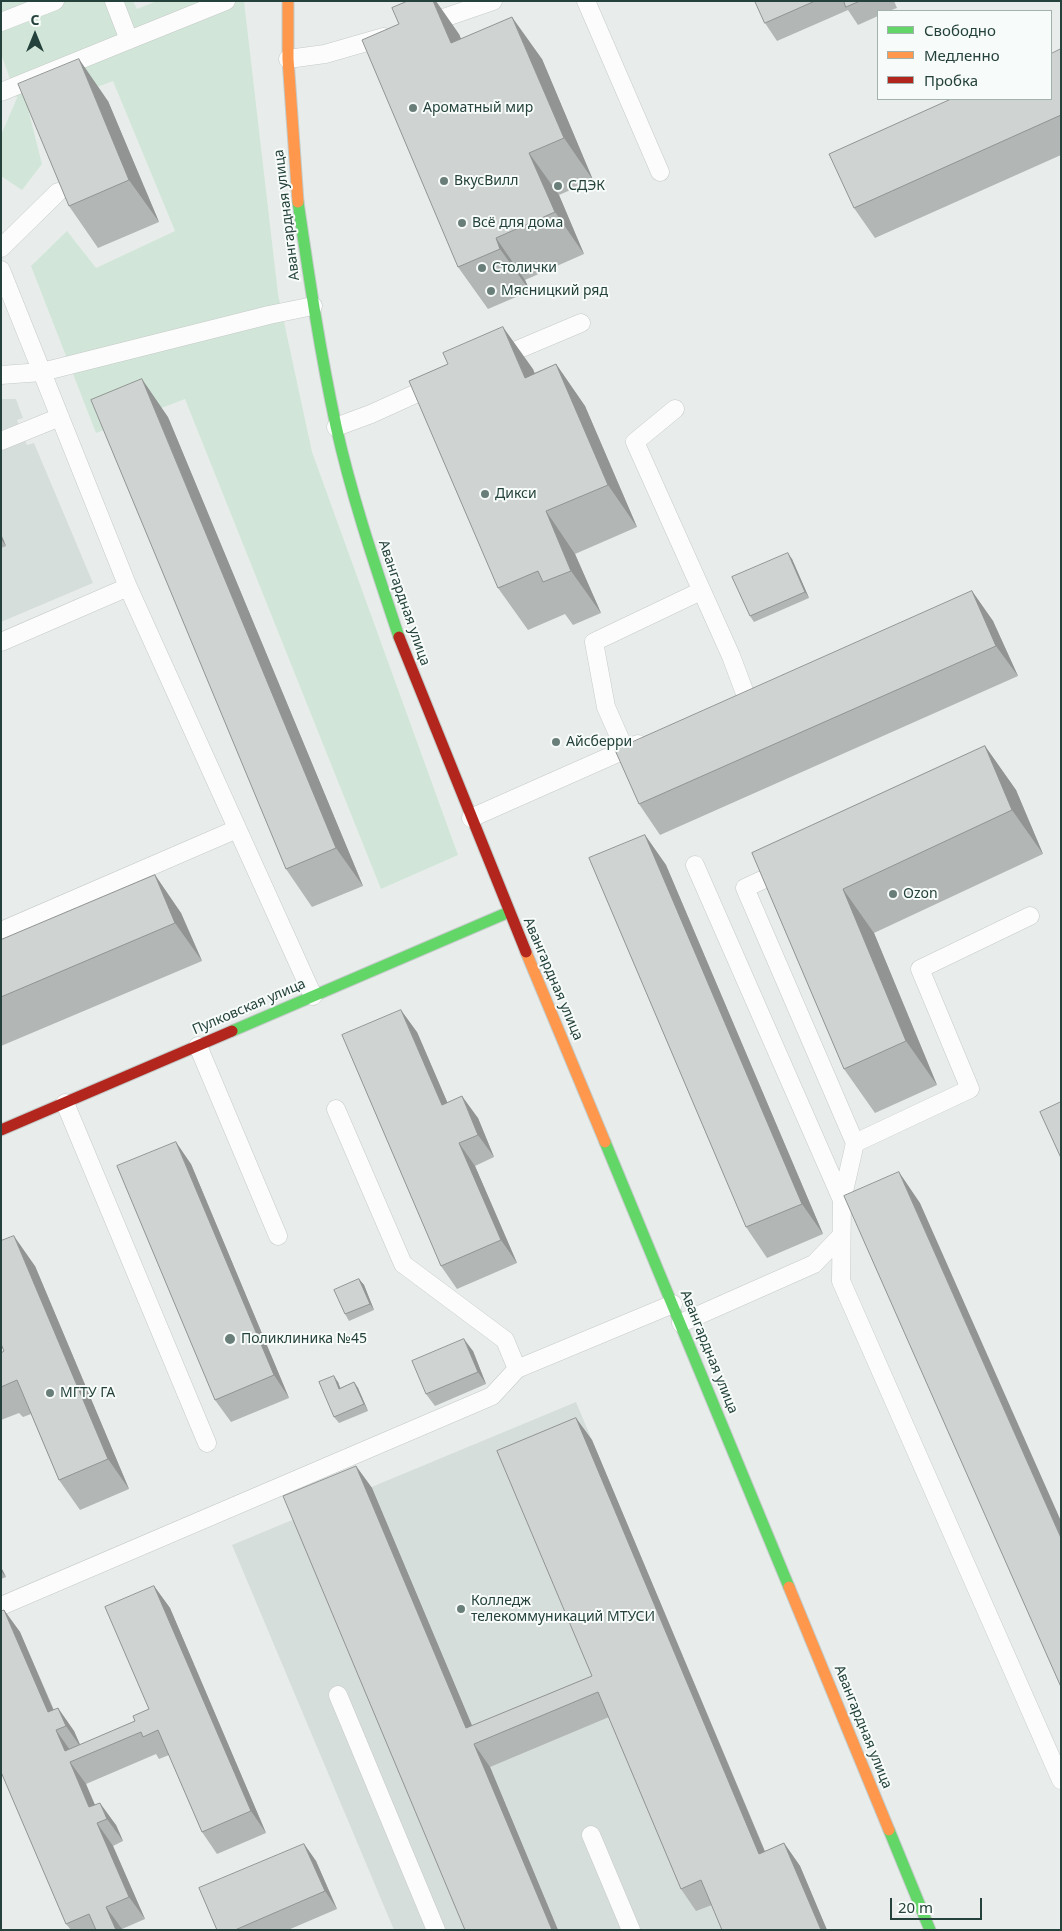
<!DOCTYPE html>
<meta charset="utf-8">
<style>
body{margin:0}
#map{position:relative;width:1062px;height:1931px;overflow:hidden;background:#e8edeb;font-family:"Noto Sans",sans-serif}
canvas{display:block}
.frame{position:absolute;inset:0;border:2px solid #24423b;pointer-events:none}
.legend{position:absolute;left:877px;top:10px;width:175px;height:90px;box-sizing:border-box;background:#f7fbf9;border:1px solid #a3b1ad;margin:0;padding:6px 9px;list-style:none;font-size:15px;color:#24423b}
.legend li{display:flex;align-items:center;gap:10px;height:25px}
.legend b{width:25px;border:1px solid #a3b1ad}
.north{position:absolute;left:10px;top:10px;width:50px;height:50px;-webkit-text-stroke:4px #f7fbf9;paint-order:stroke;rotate:0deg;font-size:14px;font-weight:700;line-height:20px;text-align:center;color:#24423b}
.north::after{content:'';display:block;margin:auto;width:18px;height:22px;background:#24423b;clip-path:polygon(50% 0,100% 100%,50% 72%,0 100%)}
.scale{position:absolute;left:890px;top:1898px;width:92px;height:22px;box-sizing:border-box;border:2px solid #24423b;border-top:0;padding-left:6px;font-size:15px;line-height:18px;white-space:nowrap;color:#24423b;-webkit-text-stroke:4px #f7fbf9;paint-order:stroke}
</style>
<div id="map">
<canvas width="1062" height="1931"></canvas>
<div class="frame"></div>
<ul class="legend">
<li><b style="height:6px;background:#63d668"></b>Свободно</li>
<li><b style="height:6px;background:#ff974d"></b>Медленно</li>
<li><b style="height:6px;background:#b3261e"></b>Пробка</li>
</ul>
<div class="north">С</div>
<div class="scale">20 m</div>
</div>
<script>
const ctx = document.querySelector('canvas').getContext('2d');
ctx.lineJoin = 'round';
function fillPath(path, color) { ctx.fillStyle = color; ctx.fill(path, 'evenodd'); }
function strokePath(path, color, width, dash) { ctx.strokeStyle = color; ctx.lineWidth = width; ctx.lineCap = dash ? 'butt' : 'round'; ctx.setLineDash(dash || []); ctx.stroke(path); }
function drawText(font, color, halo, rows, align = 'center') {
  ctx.font = font + ' "Noto Sans",sans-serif'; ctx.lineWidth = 4; ctx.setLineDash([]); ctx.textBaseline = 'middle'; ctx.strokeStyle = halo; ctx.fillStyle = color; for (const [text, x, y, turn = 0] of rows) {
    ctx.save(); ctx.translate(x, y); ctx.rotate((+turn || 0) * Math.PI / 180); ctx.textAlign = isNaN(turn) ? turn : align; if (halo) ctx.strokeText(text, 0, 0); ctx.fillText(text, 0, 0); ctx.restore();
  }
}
fillPath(new Path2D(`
 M 1,399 L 16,399 L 23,418 L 17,420 L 27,445 L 34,443 L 93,583 L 1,622 Z
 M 576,1402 L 775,1876 L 800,1866 L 827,1930 L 394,1930 L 232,1545 Z`), '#d6dedb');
fillPath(new Path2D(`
 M 1,1 L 133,1 L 137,9 L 157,1 L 244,1 L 278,294 L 312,452 L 458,855 L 381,889 L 185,399 L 96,433 L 31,266 L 67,231 L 96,268 L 175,231 L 113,81 L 29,113 L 42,164 L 22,190 L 1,176 L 1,135 L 17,98 L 1,54 Z`), '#d1e6d8');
const lane = new Path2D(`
 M 114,1 L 129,40 L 226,1
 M 586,1 L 660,172
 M 1,22 L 55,1
 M 426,24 L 493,1
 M 288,59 L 325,54 L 384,37
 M 1,92 L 129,40
 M 1,248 L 58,192
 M 1,270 L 128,587 L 313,996
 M 498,358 L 581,323
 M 1,375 L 42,372 L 269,315 L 313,306
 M 675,409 L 635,442 L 731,656 L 746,696
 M 336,427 L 371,414 L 435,385
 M 1,441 L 60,417
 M 1,642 L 128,587
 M 625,750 L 606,707 L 594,642 L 701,591
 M 471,818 L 638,744
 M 695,865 L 842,1200 L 841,1281 L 1061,1780
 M 784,870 L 745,888 L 855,1143 L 842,1200
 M 1,931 L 237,829
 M 198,1046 L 278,1236
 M 65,1103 L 207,1443
 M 336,1109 L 403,1264 L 505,1340 L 517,1369
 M 855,1143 L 970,1089 L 920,969 L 1030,916
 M 681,1323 L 814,1264 L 841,1236
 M 1,1606 L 492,1396 L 517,1369 L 673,1304
 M 338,1695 L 436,1930
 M 591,1835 L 631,1930`);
const fast = new Path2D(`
 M 298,202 C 309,277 320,352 336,426 C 352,498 376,568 399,637
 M 232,1031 L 509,912
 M 605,1142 L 789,1587
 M 889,1830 L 930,1930`);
const slow = new Path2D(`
 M 288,1 L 288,59 L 298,202
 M 526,952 L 605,1142
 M 789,1587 L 889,1830`);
const jam = new Path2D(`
 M 399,637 L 526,952
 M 1,1130 L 232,1031`);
strokePath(lane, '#c5cac8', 19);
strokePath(fast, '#c3cbc8', 13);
strokePath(slow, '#c3cbc8', 13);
strokePath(jam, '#c3cbc8', 13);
strokePath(lane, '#fcfcfc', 18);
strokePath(fast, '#63d668', 11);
strokePath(slow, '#ff974d', 11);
strokePath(jam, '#b3261e', 11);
fillPath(new Path2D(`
 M 755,1 L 894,1 L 897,8 L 889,11 L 878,11 L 878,16 L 858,25 L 848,10 L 777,41 L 765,23 Z
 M 459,34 L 461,39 L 542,59 L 593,180 L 559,195 L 584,254 L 525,280 L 530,291 L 488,309 L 458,267 Z
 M 1061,49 L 1061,155 L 875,238 L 854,208 Z
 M 108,101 L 159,222 L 98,248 L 69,206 Z
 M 556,364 L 585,406 L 637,527 L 575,554 L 601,613 L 573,625 L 565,614 L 528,630 L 498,588 L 533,369 L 534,373 Z
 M 168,417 L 363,886 L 312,907 L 286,869 Z
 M 1,534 L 6,546 L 1,548 Z
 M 792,559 L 809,598 L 754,622 L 750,616 Z
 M 972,591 L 993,621 L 1018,676 L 660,835 L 639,804 Z
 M 985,746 L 1016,790 L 1043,854 L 874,933 L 937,1085 L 875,1113 L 844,1069 L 752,853 Z
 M 645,835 L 666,865 L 823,1234 L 767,1258 L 746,1227 Z
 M 155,875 L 181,913 L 202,961 L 1,1046 L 1,940 Z
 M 417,1032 L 447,1102 L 478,1118 L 494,1157 L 475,1166 L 517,1263 L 457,1289 L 441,1266 Z
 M 191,1164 L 289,1398 L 231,1422 L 215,1400 Z
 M 35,1266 L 129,1489 L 80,1510 L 59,1480 L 31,1414 L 23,1417 L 19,1413 L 1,1420 L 1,1353 L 4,1351 Z
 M 359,1279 L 364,1285 L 374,1310 L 349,1321 L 345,1314 Z
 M 473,1351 L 486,1384 L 435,1406 L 426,1394 Z
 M 338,1382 L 340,1388 L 354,1382 L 358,1388 L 368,1411 L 339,1423 L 334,1417 Z
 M 576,1418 L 592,1440 L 765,1851 L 784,1843 L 800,1866 L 827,1930 L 722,1930 L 712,1905 L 696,1911 L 681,1889 L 609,1717 L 490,1767 L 558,1930 L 465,1930 L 356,1466 L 372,1488 L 472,1726 L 592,1676 Z
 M 1,1567 L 6,1577 L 1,1579 Z
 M 154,1586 L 170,1608 L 266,1833 L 217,1854 L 202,1832 L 169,1755 L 159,1759 L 156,1754 L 86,1784 L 94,1805 L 116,1825 L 123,1841 L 113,1846 L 145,1919 L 122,1929 L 122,1930 L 71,1930 L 66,1924 L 4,1610 L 20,1632 L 54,1710 L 58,1708 L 74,1731 L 80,1745 L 135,1721 L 149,1709 Z
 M 304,1844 L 316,1861 L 337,1909 L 288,1930 L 217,1930 Z`), '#b2b6b5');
fillPath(new Path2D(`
 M 433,1 L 436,1 L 459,34 L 480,85 L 451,43 Z
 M 512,17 L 542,59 L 593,180 L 564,138 Z
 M 79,59 L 108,101 L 159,222 L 129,180 Z
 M 529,153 L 559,195 L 584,254 L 555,212 Z
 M 496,238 L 525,280 L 530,291 L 500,249 Z
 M 503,327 L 533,369 L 554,420 L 525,378 Z
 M 556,364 L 585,406 L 637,527 L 608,485 Z
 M 142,379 L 168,417 L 363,886 L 336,848 Z
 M 546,511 L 575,554 L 601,613 L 571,571 Z
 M 1,534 L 6,546 L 1,539 Z
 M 788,553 L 792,559 L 809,598 L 805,592 Z
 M 972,591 L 993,621 L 1018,676 L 996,646 Z
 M 985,746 L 1016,790 L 1043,854 L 1012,810 Z
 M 645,835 L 666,865 L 823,1234 L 802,1204 Z
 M 155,875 L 181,913 L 202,961 L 175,923 Z
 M 843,889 L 874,933 L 937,1085 L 906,1041 Z
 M 401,1010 L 417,1032 L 458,1127 L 442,1105 Z
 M 462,1096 L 478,1118 L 494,1157 L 478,1135 Z
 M 176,1142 L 191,1164 L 289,1398 L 274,1375 Z
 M 459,1143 L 475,1166 L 517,1263 L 501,1240 Z
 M 899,1172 L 920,1203 L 1061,1521 L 1061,1538 Z
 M 14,1236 L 35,1266 L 129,1489 L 108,1459 Z
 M 359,1279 L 364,1285 L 374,1310 L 370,1304 Z
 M 464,1339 L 473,1351 L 486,1384 L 478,1372 Z
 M 334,1376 L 338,1382 L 343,1395 L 339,1389 Z
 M 354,1382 L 358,1388 L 368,1411 L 364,1404 Z
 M 576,1418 L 592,1440 L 775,1876 L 759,1854 Z
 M 356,1466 L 372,1488 L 479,1742 L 466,1728 Z
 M 1,1567 L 6,1577 L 1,1571 Z
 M 154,1586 L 170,1608 L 266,1833 L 251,1811 Z
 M 4,1610 L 20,1632 L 61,1728 L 48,1712 Z
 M 58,1708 L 74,1731 L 82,1749 L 66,1726 Z
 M 56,1730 L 72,1753 L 65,1751 Z
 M 474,1744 L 490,1767 L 558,1930 L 552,1930 Z
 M 70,1762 L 86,1784 L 102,1821 L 89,1807 Z
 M 100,1803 L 116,1825 L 123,1841 L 107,1819 Z
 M 97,1823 L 113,1846 L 145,1919 L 129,1897 Z
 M 784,1843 L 800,1866 L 827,1930 L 821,1930 Z
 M 304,1844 L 316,1861 L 337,1909 L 325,1891 Z
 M 106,1907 L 122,1929 L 122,1930 L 116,1930 Z`), '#919493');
const building = new Path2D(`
 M 408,1 L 433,1 L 451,43 L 512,17 L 564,138 L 529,153 L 555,212 L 496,238 L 500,249 L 458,267 L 362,40 L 399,24 L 392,8 Z
 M 755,1 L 815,1 L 765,23 Z
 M 844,1 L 860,1 L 846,7 Z
 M 1061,49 L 1061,115 L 854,208 L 829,154 L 951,99 L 1051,99 L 1051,54 Z
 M 79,59 L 129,180 L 69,206 L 18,84 Z
 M 503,327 L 525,378 L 556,364 L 608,485 L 546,511 L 571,571 L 543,582 L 538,571 L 498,588 L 409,381 L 448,364 L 443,353 Z
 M 142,379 L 336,848 L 286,869 L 91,400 Z
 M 788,553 L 805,592 L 750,616 L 732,577 Z
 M 972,591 L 996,646 L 639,804 L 615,750 Z
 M 985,746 L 1012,810 L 843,889 L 906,1041 L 844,1069 L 752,853 Z
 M 645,835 L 802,1204 L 746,1227 L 589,858 Z
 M 155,875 L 175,923 L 1,997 L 1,940 Z
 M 401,1010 L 442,1105 L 462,1096 L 478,1135 L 459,1143 L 501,1240 L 441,1266 L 342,1035 Z
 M 1061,1102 L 1061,1158 L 1040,1112 Z
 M 176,1142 L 274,1375 L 215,1400 L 117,1166 Z
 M 899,1172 L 1061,1538 L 1061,1687 L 844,1196 Z
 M 14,1236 L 108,1459 L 59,1480 L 17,1380 L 1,1387 L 1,1353 L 4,1351 L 1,1344 L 1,1241 Z
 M 359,1279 L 370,1304 L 345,1314 L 334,1290 Z
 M 464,1339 L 478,1372 L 426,1394 L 412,1361 Z
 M 334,1376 L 339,1389 L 354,1382 L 364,1404 L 334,1417 L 319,1382 Z
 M 576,1418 L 759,1854 L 784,1843 L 821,1930 L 722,1930 L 701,1880 L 681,1889 L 598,1692 L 474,1744 L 552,1930 L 465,1930 L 283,1496 L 356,1466 L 466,1728 L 592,1676 L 497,1451 Z
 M 154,1586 L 251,1811 L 202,1832 L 158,1730 L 143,1737 L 141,1732 L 70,1762 L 89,1807 L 100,1803 L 107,1819 L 97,1823 L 129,1897 L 106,1907 L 116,1930 L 96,1930 L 89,1914 L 66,1924 L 1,1772 L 1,1611 L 4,1610 L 48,1712 L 58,1708 L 66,1726 L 56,1730 L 65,1751 L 135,1721 L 133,1716 L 149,1709 L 105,1607 Z
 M 304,1844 L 325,1891 L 235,1930 L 217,1930 L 199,1888 Z`);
fillPath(building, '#cfd4d2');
strokePath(building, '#919493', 1);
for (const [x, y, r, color] of [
 [413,108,5,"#697e79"],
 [444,181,5,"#697e79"],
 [558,186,5,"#697e79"],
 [462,223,5,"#697e79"],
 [482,268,5,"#697e79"],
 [491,291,5,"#697e79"],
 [485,494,5,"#697e79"],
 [556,742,5,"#697e79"],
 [893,894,5,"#697e79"],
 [230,1339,6,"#697e79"],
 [50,1393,5,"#697e79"],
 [461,1609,5,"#697e79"]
]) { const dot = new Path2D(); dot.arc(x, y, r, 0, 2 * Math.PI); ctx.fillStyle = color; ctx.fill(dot); strokePath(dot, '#f7fbf9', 2); }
drawText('14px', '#24423b', '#f7fbf9', [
 ["Ароматный мир",423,108],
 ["ВкусВилл",454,181],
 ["СДЭК",568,186],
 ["Всё для дома",472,223],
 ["Столички",492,268],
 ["Мясницкий ряд",501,291],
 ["Дикси",495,494],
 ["Айсберри",566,742],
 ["Ozon",903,894],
 ["Поликлиника №45",241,1339],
 ["МГТУ ГА",60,1393],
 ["Колледж",471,1601],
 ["телекоммуникаций МТУСИ",471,1617]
], 'left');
drawText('14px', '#24423b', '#f7fbf9', [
 ["Авангардная улица",287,215,-97],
 ["Авангардная улица",404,603,71],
 ["Авангардная улица",553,979,67],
 ["Пулковская улица",249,1007,-23],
 ["Авангардная улица",709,1352,68],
 ["Авангардная улица",863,1727,68]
]);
</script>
